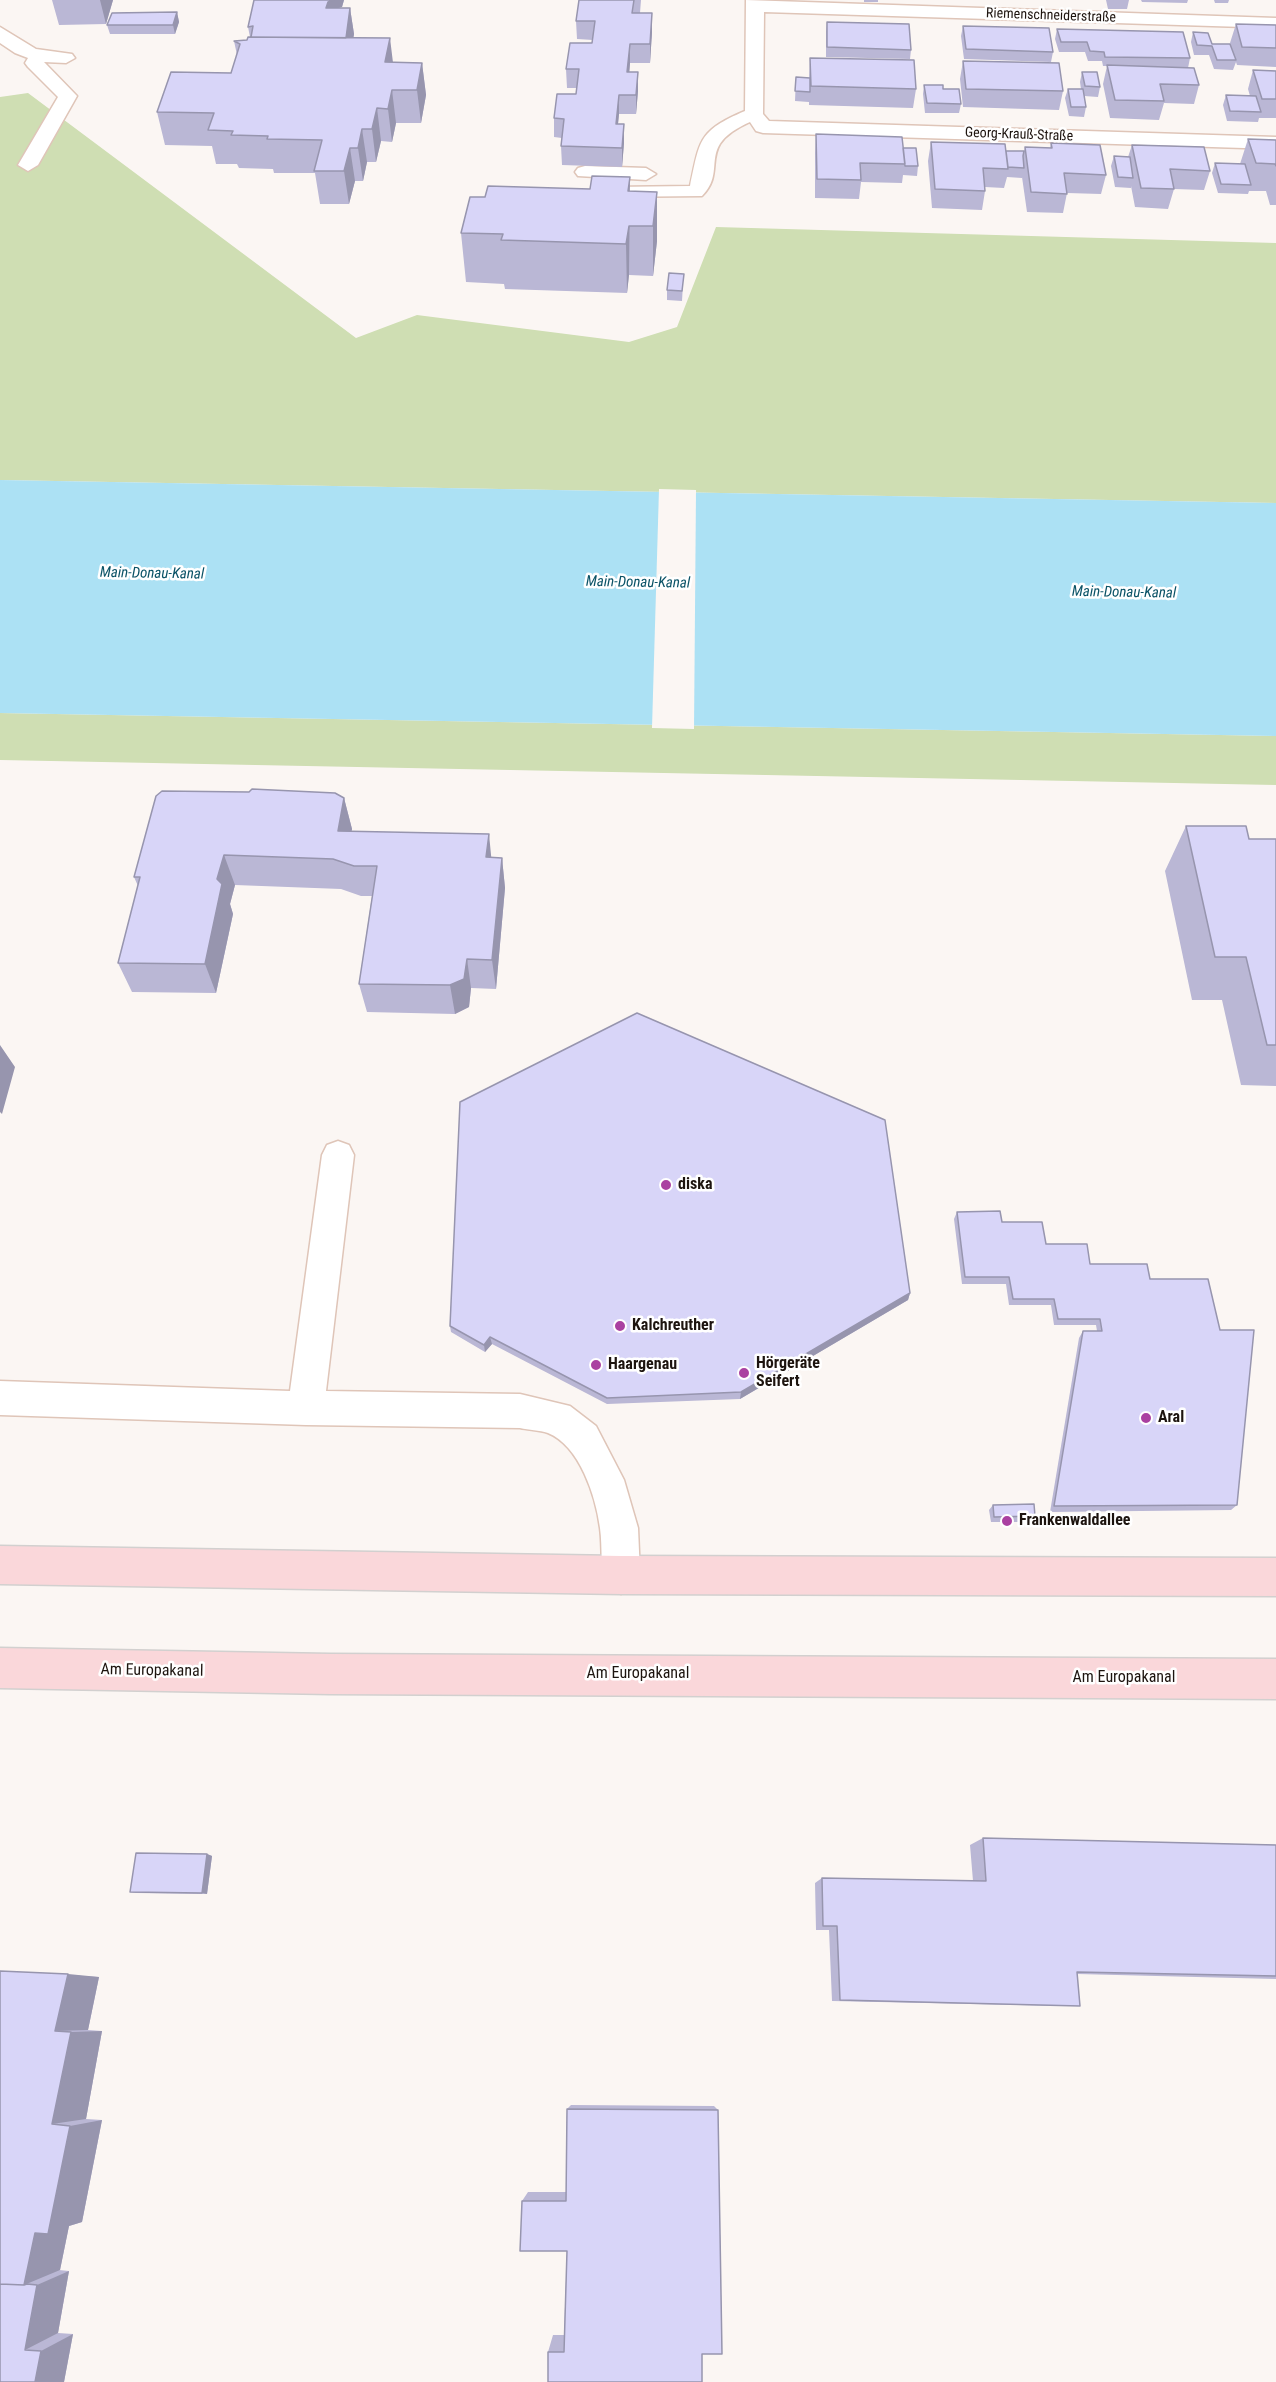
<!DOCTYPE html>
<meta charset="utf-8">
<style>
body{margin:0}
canvas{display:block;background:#fbf6f3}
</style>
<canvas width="1276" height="2382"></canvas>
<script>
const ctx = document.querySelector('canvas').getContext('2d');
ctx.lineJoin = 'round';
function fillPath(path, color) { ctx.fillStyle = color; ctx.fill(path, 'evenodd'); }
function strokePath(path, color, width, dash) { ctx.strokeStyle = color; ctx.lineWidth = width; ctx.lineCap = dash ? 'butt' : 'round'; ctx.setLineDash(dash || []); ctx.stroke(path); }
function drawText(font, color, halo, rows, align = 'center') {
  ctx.font = font + ' "Roboto Condensed",sans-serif'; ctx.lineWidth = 5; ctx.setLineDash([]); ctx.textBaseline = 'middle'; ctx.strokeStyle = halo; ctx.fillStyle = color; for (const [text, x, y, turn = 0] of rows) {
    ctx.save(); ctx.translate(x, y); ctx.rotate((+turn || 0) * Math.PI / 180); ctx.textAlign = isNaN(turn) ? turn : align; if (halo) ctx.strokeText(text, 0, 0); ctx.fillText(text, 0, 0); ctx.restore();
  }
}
fillPath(new Path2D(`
 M 28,93 L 356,338 L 417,315 L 629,342 L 677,327 L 716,227 L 1276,243 L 1276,503 L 0,480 L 0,97 Z
 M 0,713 L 1276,736 L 1276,785 L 0,760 Z`), '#cfdeb3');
fillPath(new Path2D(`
 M 0,480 L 1276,503 L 1276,736 L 0,713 Z`), '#ace1f4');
fillPath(new Path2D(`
 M 659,489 L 696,490 L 694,729 L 652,728 Z`), '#fbf6f3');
const minor = new Path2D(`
 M 746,0 L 1276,18 L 1276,28 L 764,12 L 763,114 L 769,121 L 1276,137 L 1276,149 L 763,133 L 756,131 L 750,122 C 694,147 729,169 702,196 L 606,197 L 603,193 L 606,189 L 613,187 L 690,186 C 700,140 698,131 745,111 Z
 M 0,27 L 36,49 L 72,54 L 75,58 L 66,63 L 44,62 L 77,96 L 38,165 L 28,171 L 18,165 L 58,97 L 28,67 L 25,63 L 28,58 L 15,53 L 0,43 Z
 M 585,166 L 646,168 L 656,174 L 646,180 L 578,176 L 575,172 L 578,168 Z
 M 338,1141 L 349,1145 L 354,1155 L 326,1391 L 520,1394 L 570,1406 L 596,1426 L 624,1480 L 638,1528 L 640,1575 L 634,1588 L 621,1594 L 608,1588 C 599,1569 603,1549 600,1528 C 596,1497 580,1446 548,1433 C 539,1430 529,1430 520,1428 L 306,1425 L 0,1415 L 0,1381 L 290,1391 L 322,1155 L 327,1145 Z`);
const major = new Path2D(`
 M 0,1546 L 621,1556 L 1276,1558 L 1276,1596 L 621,1594 L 0,1584 Z
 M 0,1648 L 330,1654 L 1276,1659 L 1276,1699 L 330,1694 L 0,1688 Z`);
strokePath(minor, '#dfc5b8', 3);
strokePath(major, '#d2d0cf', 3);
fillPath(minor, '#fff');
fillPath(major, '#fad7da');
fillPath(new Path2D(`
 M 52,0 L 113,0 L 106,24 L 59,25 Z
 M 253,0 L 344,0 L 342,7 L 339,8 L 350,8 L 354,34 L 353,38 L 393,62 L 422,63 L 426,95 L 421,123 L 396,123 L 392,142 L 381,141 L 376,162 L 367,162 L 363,181 L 355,181 L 349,204 L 320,204 L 315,173 L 274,173 L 273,169 L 239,168 L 237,164 L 216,164 L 212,146 L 165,145 L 157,112 L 231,73 L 237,55 L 234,41 L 247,40 L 250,37 L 248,27 L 254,0 Z
 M 579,0 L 641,0 L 640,13 L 652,32 L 650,63 L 630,63 L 629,72 L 638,91 L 636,114 L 619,114 L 618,124 L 624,143 L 622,167 L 562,165 L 561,146 L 562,138 L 554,137 L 554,118 L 576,94 L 577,88 L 567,88 L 566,69 L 592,43 L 593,40 L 577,39 L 576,21 Z
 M 864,0 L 878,0 L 878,2 L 864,2 Z
 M 1106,0 L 1129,0 L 1127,9 L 1108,9 Z
 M 1141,0 L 1188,0 L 1187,3 L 1142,2 Z
 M 1214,0 L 1229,0 L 1228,3 L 1215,3 Z
 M 177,12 L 179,22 L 175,34 L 110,34 L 107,25 Z
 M 827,22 L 911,50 L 910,59 L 826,57 L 826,32 Z
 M 1236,24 L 1276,25 L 1276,67 L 1237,65 L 1236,62 L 1233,70 L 1214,69 L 1209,55 L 1194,55 L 1191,42 L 1193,32 L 1212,44 L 1231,47 L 1230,43 Z
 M 963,26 L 1053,52 L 1051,62 L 964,59 L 961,36 Z
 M 1057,29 L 1190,58 L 1188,68 L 1199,85 L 1194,104 L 1164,103 L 1159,120 L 1110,118 L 1103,84 L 1107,66 L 1103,66 L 1102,61 L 1088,61 L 1085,52 L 1059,52 L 1055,39 Z
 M 810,58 L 916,89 L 913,108 L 809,105 L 809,98 L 809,102 L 795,101 L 796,77 L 809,78 Z
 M 963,61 L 1063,91 L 1059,110 L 963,107 L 960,79 Z
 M 1253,70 L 1276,71 L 1276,118 L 1259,118 L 1258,122 L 1227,121 L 1223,105 L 1226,95 L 1250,96 L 1248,89 Z
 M 1082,72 L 1100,87 L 1098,97 L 1084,96 L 1086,107 L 1084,117 L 1069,116 L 1065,98 L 1068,89 L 1081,89 L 1080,82 Z
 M 924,85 L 943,89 L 961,104 L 959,113 L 925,113 L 923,94 Z
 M 816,134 L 903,148 L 918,166 L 917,176 L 903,175 L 902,183 L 861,182 L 859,199 L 815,198 L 815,153 Z
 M 1248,139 L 1276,140 L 1276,205 L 1270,205 L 1266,191 L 1249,191 L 1248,194 L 1218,193 L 1212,173 L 1215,163 L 1240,164 Z
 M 931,142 L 1006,151 L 1024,151 L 1025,147 L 1050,148 L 1051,143 L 1106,175 L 1101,194 L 1067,193 L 1063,213 L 1027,212 L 1022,177 L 1022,178 L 1007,177 L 1004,188 L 985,187 L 985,191 L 982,210 L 932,208 L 928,161 Z
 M 1132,145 L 1210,171 L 1204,190 L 1174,189 L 1168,209 L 1135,207 L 1131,186 L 1131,188 L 1115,187 L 1111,166 L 1114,156 L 1128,157 Z
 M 630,191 L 657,192 L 657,241 L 653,276 L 629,275 L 627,293 L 505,289 L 504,284 L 466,282 L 461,233 L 485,197 Z
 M 683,284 L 682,301 L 667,300 L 667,290 Z
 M 344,798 L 352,829 L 351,831 L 491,858 L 502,858 L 505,888 L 496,989 L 471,988 L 469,1007 L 455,1014 L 367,1012 L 359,984 L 372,896 L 361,896 L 341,889 L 235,885 L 230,904 L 233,914 L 216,993 L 132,992 L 118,963 L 138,886 L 134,877 Z
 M 1186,826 L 1249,839 L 1276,839 L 1276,1086 L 1241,1085 L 1222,1000 L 1192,1000 L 1165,871 Z
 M 957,1212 L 1002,1222 L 1046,1244 L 1090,1264 L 1150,1279 L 1237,1505 L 1231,1510 L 1050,1512 L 1079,1338 L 1083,1331 L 1097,1331 L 1096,1325 L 1054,1325 L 1051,1305 L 1009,1305 L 1006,1284 L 962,1284 L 954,1219 Z
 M 910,1293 L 908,1300 L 740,1399 L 607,1404 L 492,1344 L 485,1352 L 451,1332 L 450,1326 Z
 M 993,1505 L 1035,1516 L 1031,1522 L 991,1522 L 989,1510 Z
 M 983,1838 L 1276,1845 L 1276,1979 L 1077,1974 L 1080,2006 L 1063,2006 L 832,2001 L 829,1930 L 816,1930 L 815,1883 L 822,1878 L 973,1881 L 970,1845 Z
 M 207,1854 L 212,1856 L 207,1894 L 136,1893 L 130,1892 Z
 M 0,1971 L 99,1977 L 88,2030 L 102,2031 L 86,2119 L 102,2120 L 82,2222 L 69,2226 L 60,2270 L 59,2270 L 69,2271 L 58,2333 L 73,2334 L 64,2382 L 0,2382 Z
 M 571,2105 L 714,2106 L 718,2110 L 722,2354 L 548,2352 L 553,2335 L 564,2335 L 567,2251 L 522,2201 L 528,2192 L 566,2192 L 567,2109 Z`), '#bab7d5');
fillPath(new Path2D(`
 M 100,0 L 113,0 L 106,24 Z
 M 332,0 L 344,0 L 342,7 L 338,8 L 326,8 L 328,2 Z
 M 350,8 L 354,34 L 349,69 L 345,43 Z
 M 177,12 L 179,22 L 175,34 L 173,25 Z
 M 652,13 L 652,32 L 650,63 L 650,44 Z
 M 390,38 L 394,71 L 385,62 Z
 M 630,44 L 630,63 L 628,91 L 627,72 Z
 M 422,63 L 426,95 L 421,123 L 417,90 Z
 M 638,72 L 638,91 L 636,114 L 636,95 Z
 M 392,90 L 396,123 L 392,142 L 388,109 Z
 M 619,95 L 619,114 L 616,143 L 616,124 Z
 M 377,108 L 381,141 L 376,162 L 372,129 Z
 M 624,124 L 624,143 L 622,167 L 622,148 Z
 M 362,129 L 367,162 L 363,181 L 358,148 Z
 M 350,148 L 355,181 L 349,204 L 344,171 Z
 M 630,177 L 629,275 L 627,293 L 626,244 L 628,191 Z
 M 657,192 L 657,241 L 653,276 L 653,226 Z
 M 344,798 L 352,829 L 346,862 L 338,831 Z
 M 489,834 L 492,865 L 486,857 Z
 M 224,855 L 235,885 L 230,904 L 233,914 L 216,993 L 205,964 L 217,879 Z
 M 502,858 L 505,888 L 496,989 L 492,960 Z
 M 467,959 L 471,988 L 469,1007 L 455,1014 L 450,985 Z
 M 0,1045 L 15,1067 L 2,1114 L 0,1112 Z
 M 910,1293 L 908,1300 L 740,1399 L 741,1392 Z
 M 490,1337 L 492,1344 L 485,1352 L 484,1345 Z
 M 207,1854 L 212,1856 L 207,1894 L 202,1893 Z
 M 68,1974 L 99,1977 L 88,2030 L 55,2031 Z
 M 102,2031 L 86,2119 L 52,2124 L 71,2032 Z
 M 102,2120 L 82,2222 L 69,2226 L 60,2270 L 24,2285 L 35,2233 L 70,2126 Z
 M 69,2271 L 58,2333 L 25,2350 L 37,2285 Z
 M 73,2334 L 64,2382 L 35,2382 L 41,2351 Z`), '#9795ae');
const building = new Path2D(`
 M 254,0 L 334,0 L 328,2 L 326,8 L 350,8 L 346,38 L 251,37 L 253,26 L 248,27 Z
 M 579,0 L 634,0 L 632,13 L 652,13 L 650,44 L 630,44 L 627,72 L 638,72 L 636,95 L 619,95 L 616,124 L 624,124 L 622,148 L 561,146 L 564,119 L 554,118 L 557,94 L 576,94 L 579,69 L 566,69 L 570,43 L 592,43 L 595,21 L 576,21 Z
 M 177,12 L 173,25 L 107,25 L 112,13 Z
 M 827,22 L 909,24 L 911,50 L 827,47 Z
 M 1236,24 L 1276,25 L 1276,48 L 1242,47 Z
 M 963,26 L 1049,28 L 1053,52 L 966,49 Z
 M 1057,29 L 1183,32 L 1190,58 L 1105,57 L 1104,52 L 1090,51 L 1087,42 L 1061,42 Z
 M 1193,32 L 1208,33 L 1212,44 L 1230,44 L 1236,60 L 1217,60 L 1212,46 L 1197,45 Z
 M 248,37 L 390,38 L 385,62 L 422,63 L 417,90 L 392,90 L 388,109 L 377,108 L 372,129 L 362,129 L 358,148 L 350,148 L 344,171 L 314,171 L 322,140 L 267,139 L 268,136 L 231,135 L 233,131 L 208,130 L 214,113 L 157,112 L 171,72 L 231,73 L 240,44 L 234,41 L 247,40 Z
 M 810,58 L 914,60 L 916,89 L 811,86 Z
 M 963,61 L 1059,63 L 1063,91 L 966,89 Z
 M 1107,65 L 1194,68 L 1199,85 L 1160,84 L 1164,101 L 1115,100 Z
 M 1253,70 L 1276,71 L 1276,99 L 1262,99 Z
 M 1082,72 L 1097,72 L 1100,87 L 1085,86 Z
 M 796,77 L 810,78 L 810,92 L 795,91 Z
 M 924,85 L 943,85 L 943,89 L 959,89 L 961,104 L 927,103 Z
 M 1068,89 L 1083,89 L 1086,107 L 1071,107 Z
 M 1226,95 L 1256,96 L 1261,112 L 1230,111 Z
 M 816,134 L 902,137 L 905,164 L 860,163 L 861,180 L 817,179 Z
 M 1248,139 L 1276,140 L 1276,166 L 1275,164 L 1256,163 Z
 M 931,142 L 1005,144 L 1008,169 L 983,168 L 985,191 L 935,189 Z
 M 1051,143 L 1100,145 L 1106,175 L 1064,173 L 1067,194 L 1031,192 L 1025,147 L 1052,148 Z
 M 1132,145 L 1204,147 L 1210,171 L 1170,169 L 1174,189 L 1141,188 Z
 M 903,148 L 916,148 L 918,166 L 905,166 Z
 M 1006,151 L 1024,151 L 1023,156 L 1024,168 L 1008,167 Z
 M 1114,156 L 1130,157 L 1133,178 L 1118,177 Z
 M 1215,163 L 1245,164 L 1251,185 L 1221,184 Z
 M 592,176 L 630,177 L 628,191 L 657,192 L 653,226 L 629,226 L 626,244 L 501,240 L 503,234 L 461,233 L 470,197 L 485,197 L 488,186 L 590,189 Z
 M 669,273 L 684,274 L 682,291 L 667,290 Z
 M 252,789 L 335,793 L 344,798 L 338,831 L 489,834 L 486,857 L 502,858 L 492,960 L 467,959 L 464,979 L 450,985 L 359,984 L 377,866 L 354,866 L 333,859 L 224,855 L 217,879 L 222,884 L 205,964 L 118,963 L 140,877 L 134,877 L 156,796 L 162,791 L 249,792 Z
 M 1186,826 L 1246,826 L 1249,839 L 1276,839 L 1276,1045 L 1267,1045 L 1246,957 L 1215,957 Z
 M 637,1013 L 885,1120 L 910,1293 L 741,1392 L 607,1398 L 490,1337 L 484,1345 L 450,1326 L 460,1102 Z
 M 1000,1211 L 1002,1222 L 1042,1222 L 1046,1244 L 1087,1244 L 1090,1264 L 1147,1264 L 1150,1279 L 1208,1279 L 1220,1330 L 1254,1330 L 1237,1505 L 1054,1506 L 1083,1331 L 1102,1331 L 1100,1319 L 1058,1319 L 1054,1299 L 1013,1299 L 1009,1277 L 965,1277 L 957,1212 Z
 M 1034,1504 L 1035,1516 L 994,1517 L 993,1505 Z
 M 983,1838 L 1276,1845 L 1276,1976 L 1077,1972 L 1080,2006 L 840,2000 L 837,1926 L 823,1926 L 822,1878 L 986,1881 Z
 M 136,1853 L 207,1854 L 202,1893 L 130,1892 Z
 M 0,1971 L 68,1974 L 55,2031 L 71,2032 L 52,2124 L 70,2126 L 48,2234 L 35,2233 L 24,2285 L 0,2284 Z
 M 567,2109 L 718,2110 L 722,2354 L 702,2354 L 702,2382 L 548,2382 L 548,2352 L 564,2352 L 567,2251 L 520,2251 L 522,2201 L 566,2201 Z
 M 0,2284 L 24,2285 L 27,2284 L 37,2285 L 25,2350 L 41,2351 L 35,2382 L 0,2382 Z`);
fillPath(building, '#d8d5f8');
strokePath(building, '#9795ae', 1.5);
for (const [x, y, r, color] of [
 [666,1185,6,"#aa40a1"],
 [620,1326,6,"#aa40a1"],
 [596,1365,6,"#aa40a1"],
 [744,1373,6,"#aa40a1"],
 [1146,1418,6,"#aa40a1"],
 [1007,1521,6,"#aa40a1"]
]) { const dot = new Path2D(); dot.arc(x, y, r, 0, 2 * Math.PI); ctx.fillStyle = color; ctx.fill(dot); strokePath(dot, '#fff', 2); }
drawText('14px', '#1d140f', '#fff', [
 ["Riemenschneiderstraße",1051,16,2],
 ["Georg-Krauß-Straße",1019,135,2]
]);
drawText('italic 15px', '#0b5367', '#fff', [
 ["Main-Donau-Kanal",152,574,1],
 ["Main-Donau-Kanal",638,583,1],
 ["Main-Donau-Kanal",1124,593,1]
]);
drawText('bold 16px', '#1d140f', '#fff', [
 ["diska",678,1185],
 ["Kalchreuther",632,1326],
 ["Hörgeräte",756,1364],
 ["Seifert",756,1382],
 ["Haargenau",608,1365],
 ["Aral",1158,1418],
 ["Frankenwaldallee",1019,1521]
], 'left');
drawText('16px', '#1d140f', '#fff', [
 ["Am Europakanal",152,1671,1],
 ["Am Europakanal",638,1674],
 ["Am Europakanal",1124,1678]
]);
</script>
